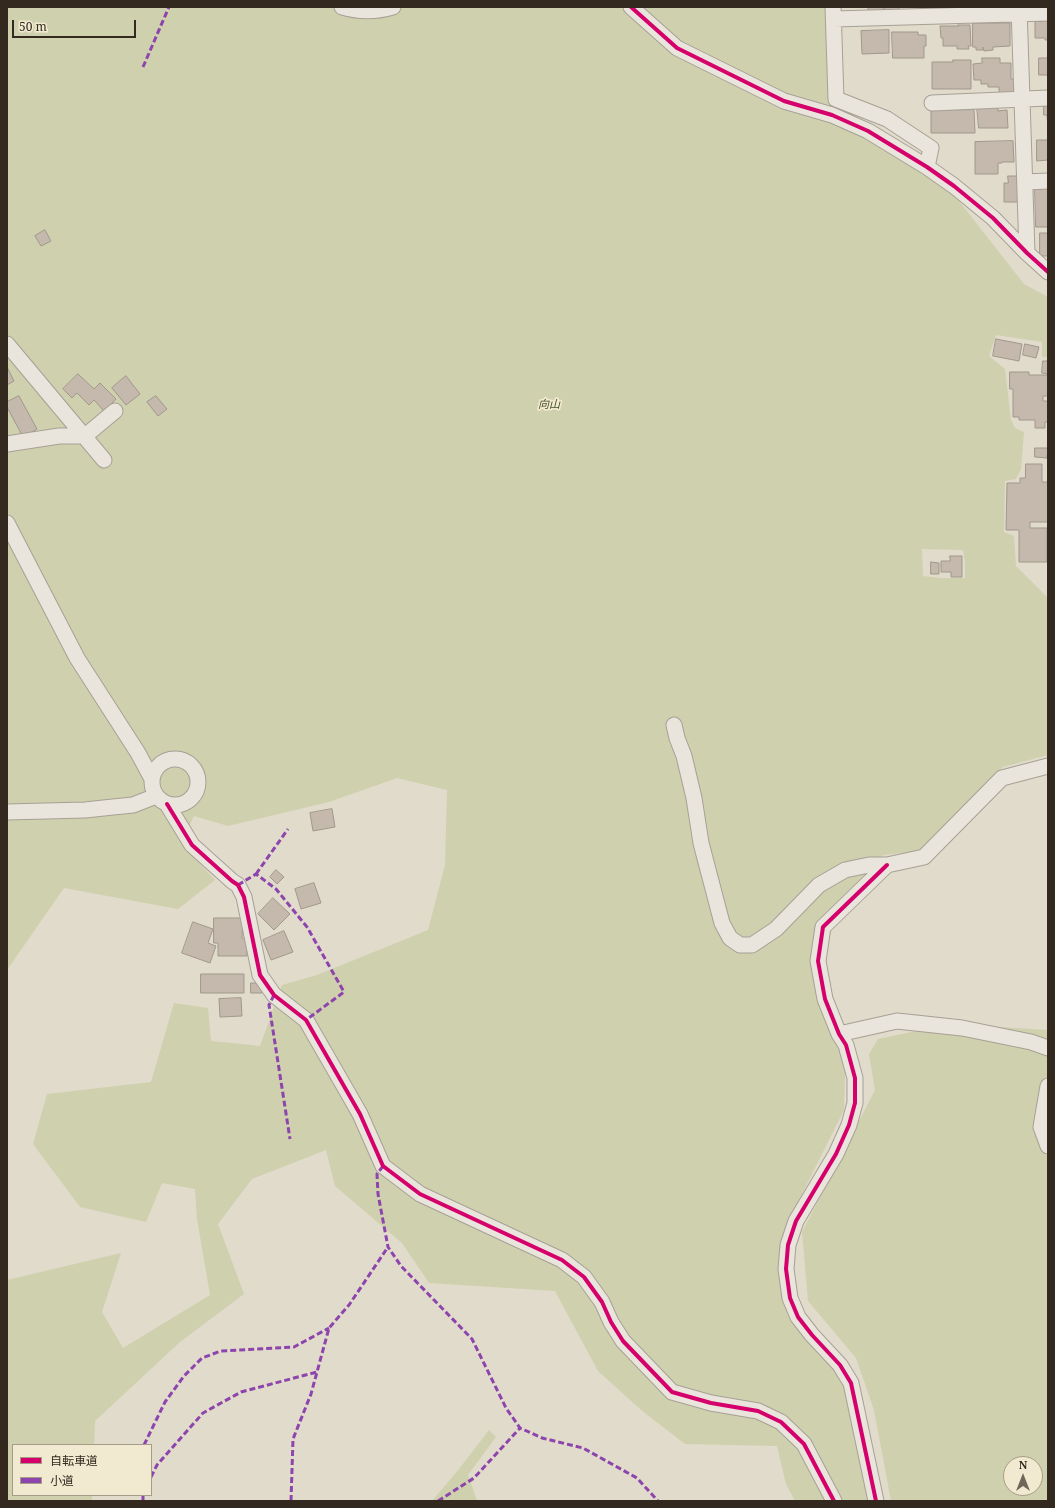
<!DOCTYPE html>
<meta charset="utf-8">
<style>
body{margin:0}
#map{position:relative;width:1055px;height:1508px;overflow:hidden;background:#e1dbcb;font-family:"Noto Serif","Noto Sans JP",serif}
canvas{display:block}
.frame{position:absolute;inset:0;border:8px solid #33291e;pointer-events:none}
.legend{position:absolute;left:12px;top:1444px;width:140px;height:52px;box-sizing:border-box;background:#f2e9d1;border:1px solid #a69c89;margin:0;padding:5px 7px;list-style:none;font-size:12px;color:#33291e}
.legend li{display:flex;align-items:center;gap:8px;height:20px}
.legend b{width:20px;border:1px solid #a69c89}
.north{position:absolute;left:1003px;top:1456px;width:40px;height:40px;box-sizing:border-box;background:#f2e9d1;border:1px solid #a69c89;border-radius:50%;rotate:0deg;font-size:11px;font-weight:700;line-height:16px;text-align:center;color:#33291e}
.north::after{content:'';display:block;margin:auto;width:14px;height:18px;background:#70675b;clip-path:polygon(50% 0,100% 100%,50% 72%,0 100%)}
.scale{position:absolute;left:12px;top:20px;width:124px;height:18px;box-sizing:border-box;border:2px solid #33291e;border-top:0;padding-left:5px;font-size:12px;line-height:14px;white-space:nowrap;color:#33291e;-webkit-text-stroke:3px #f2e9d1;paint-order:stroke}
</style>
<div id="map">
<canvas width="1055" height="1508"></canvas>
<div class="frame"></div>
<ul class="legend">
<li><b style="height:5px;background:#d6006c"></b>自転車道</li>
<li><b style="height:5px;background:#8e44ad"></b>小道</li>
</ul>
<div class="north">N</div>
<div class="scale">50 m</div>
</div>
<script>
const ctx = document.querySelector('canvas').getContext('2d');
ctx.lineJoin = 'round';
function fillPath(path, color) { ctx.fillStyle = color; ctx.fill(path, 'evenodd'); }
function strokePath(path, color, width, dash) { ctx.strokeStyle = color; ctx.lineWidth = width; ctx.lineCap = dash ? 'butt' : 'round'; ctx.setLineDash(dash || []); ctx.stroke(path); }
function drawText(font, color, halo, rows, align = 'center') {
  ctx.font = font + ' "Noto Serif","Noto Sans JP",serif'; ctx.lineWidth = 3.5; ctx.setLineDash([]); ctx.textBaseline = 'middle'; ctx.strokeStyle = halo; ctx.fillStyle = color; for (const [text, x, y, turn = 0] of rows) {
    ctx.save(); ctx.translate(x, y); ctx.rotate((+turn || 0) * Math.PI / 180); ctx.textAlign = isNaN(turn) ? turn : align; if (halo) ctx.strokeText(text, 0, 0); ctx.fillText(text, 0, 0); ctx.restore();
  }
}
fillPath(new Path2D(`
 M 7,7 L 828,7 L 834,121 L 867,135 L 948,187 L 1024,284 L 1048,297 L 1048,357 L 1042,357 L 1042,342 L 996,335 L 989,356 L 1005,369 L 1011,420 L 1015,428 L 1024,432 L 1021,469 L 1016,479 L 1005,481 L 1004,532 L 1014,536 L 1016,566 L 1048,598 L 1048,755 L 1003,767 L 921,851 L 883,855 L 813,952 L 814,986 L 839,1043 L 845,1073 L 844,1110 L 794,1210 L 784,1291 L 836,1368 L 849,1395 L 870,1501 L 795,1501 L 786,1484 L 777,1446 L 685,1444 L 641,1410 L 598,1371 L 555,1291 L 429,1283 L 402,1243 L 335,1186 L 326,1150 L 252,1179 L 218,1224 L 244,1294 L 180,1342 L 95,1421 L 94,1445 L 13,1445 L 13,1495 L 92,1495 L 92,1501 L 7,1501 L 7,1280 L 121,1253 L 102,1312 L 123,1348 L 210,1295 L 197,1219 L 195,1189 L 162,1183 L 146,1222 L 80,1207 L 33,1144 L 47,1094 L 151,1082 L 174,1003 L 208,1008 L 211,1041 L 260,1046 L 282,985 L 317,975 L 428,930 L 445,865 L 447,790 L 397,778 L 329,802 L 228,826 L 194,816 L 181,843 L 215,880 L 178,909 L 64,888 L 7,970 ZM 922,549 L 963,550 L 965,563 L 965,578 L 940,578 L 923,576 Z
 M 950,1024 L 1048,1030 L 1048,1081 L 1035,1126 L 1048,1158 L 1048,1501 L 891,1501 L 874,1410 L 856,1358 L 808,1301 L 802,1232 L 875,1090 L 869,1054 L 878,1039 ZM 1011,1464 L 1035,1464 L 1035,1488 L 1011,1488 Z
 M 489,1430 L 496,1437 L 468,1475 L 477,1501 L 432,1501 L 459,1469 Z`), '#cfd0ae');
const building = new Path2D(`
 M 846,7 L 883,7 L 884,15 L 868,15 L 868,7 Z
 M 885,7 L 899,7 L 899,17 L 885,17 Z
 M 1048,21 L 1048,40 L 1045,40 L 1045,38 L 1035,38 L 1035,22 Z
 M 973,23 L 1010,23 L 1010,46 L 993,47 L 993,50 L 984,51 L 983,47 L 983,50 L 976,50 L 976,47 L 973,47 Z
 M 958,25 L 970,25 L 971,46 L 968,46 L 969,49 L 957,49 L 957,46 L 943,46 L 943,38 L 941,38 L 940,26 L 958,26 Z
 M 889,30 L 889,53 L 862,54 L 861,31 Z
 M 892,32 L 918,32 L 918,35 L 926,35 L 926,46 L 924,46 L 924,58 L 893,58 Z
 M 982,58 L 1000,58 L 1000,63 L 1011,63 L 1011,79 L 1015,79 L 1015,94 L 999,94 L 999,87 L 988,87 L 988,84 L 981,84 L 981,80 L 974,80 L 973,64 L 982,63 Z
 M 1039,58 L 1048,58 L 1048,79 L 1047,75 L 1039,75 Z
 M 953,60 L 971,60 L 971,89 L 932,89 L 932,62 L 953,62 Z
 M 1044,105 L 1048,105 L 1048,128 L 1047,115 L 1044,115 Z
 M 977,106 L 998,106 L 998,111 L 1007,110 L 1008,128 L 979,128 Z
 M 974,110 L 975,133 L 931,133 L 931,111 Z
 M 1037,140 L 1048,140 L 1048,160 L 1037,161 Z
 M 1013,141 L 1014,162 L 1002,162 L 1002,163 L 998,163 L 998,174 L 975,174 L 975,142 Z
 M 1008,176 L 1018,176 L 1018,202 L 1004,202 L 1004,183 L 1008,183 Z
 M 1035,188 L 1048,188 L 1048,227 L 1036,227 Z
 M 45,230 L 51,241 L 41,246 L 35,236 Z
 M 1040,233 L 1048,233 L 1048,256 L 1040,256 Z
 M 996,339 L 1022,344 L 1019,361 L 993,356 Z
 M 1025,344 L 1039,347 L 1036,358 L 1023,355 Z
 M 1043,361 L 1048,361 L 1048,374 L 1042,373 Z
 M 7,367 L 14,381 L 7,385 Z
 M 1010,372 L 1029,372 L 1029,375 L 1048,375 L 1048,396 L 1043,396 L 1043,401 L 1048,401 L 1048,422 L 1045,422 L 1045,428 L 1035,428 L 1035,420 L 1019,420 L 1019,417 L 1013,417 L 1013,389 L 1010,389 Z
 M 78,374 L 94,389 L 100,383 L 116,399 L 104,411 L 94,400 L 89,405 L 77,393 L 72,398 L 63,389 Z
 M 126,376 L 140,394 L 126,405 L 112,388 Z
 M 19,396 L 37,429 L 23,437 L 7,407 L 7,402 Z
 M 156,396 L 167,409 L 158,416 L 147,402 Z
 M 1035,448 L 1048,448 L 1047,458 L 1035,457 Z
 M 1026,464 L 1042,464 L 1042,482 L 1048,482 L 1048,522 L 1030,522 L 1030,528 L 1047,528 L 1047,562 L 1019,562 L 1019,530 L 1006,530 L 1007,483 L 1020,483 L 1020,478 L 1025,478 Z
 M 950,556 L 962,556 L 962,577 L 951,577 L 951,572 L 941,572 L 941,561 L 950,561 Z
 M 931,562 L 939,563 L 939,574 L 931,574 Z
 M 332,809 L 335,827 L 313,831 L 310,813 Z
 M 276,870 L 284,877 L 277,884 L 270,877 Z
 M 314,883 L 321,903 L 301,909 L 295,889 Z
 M 273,898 L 290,914 L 274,930 L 258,914 Z
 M 214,918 L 243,918 L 242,938 L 247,938 L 247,956 L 218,956 L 218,943 L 214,943 Z
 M 193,922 L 213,929 L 208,943 L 216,946 L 210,963 L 182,953 Z
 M 284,931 L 293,952 L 271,960 L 263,940 Z
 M 201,974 L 244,974 L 244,993 L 201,993 Z
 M 251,983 L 262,983 L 262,993 L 251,993 Z
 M 241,998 L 242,1016 L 220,1017 L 219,999 Z`);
fillPath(building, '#c4b9ac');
strokePath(building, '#a1978b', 1);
const street = new Path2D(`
 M 342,7 C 357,12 378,12 393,7
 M 631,7 L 677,48 L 784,101 L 832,115 L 868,131 L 927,167 L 954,186 L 993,218 L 1027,253 L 1048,272
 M 833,7 L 836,99 L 887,119 L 931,148 L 927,167
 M 1019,7 L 1027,253
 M 834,19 L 1048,13
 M 932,103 L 1048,98
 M 1025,182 L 1048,181
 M 7,344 L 104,460
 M 7,444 L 59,436 L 85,436 L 115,411
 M 7,523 L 77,658 L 138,753 L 152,779
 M 674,725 L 677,738 L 684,756 L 694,798 L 701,843 L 722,923 L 730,938 L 740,945 L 752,945 L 776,929 L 819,885 L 845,870 L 869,865 L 887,865 L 924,857 L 1002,778 L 1048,766
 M152 782a23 23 0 1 1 46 0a23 23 0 1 1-46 0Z
 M 167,804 L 192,845 L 232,881 L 238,885 L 244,897 L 260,975 L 274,995 L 306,1020 L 360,1114 L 383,1166 L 420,1194 L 562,1260 L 584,1277 L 602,1302 L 611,1322 L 623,1341 L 672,1392 L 711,1403 L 758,1411 L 781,1422 L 804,1444 L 834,1501
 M 7,812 L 85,810 L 113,807 L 133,805 L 156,796
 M 839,1034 L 897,1021 L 962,1028 L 1031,1042 L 1048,1048
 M 1048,1086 L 1041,1127 L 1048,1146
 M 876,1501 L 851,1383 L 840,1365 L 812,1335 L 798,1317 L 790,1298 L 786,1269 L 788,1245 L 796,1221 L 836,1154 L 849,1125 L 855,1103 L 855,1078 L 846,1045 L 839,1034 L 825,999 L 818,961 L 823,927 L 887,865`);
strokePath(street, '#a6a095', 17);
strokePath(street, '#eae5dc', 15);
strokePath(new Path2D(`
 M 143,67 L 169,7
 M 256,874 L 288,829
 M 238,885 L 256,874 L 276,889 L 307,927 L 344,992 L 306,1020
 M 274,995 L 269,1005 L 290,1139
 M 383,1166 L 377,1174 L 378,1194 L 388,1247 L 401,1266 L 472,1339 L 506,1408 L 520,1428 L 542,1438 L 583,1448 L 637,1478 L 658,1501
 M 144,1445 L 165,1402 L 184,1376 L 202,1358 L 221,1351 L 294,1347 L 329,1328
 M 151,1477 L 157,1465 L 203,1413 L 241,1392 L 317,1372
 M 143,1495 L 143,1501
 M 291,1501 L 293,1439 L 311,1394 L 329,1328 L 349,1305 L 388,1247
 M 438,1501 L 474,1478 L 520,1428`), '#8e44ad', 3, [6, 3]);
strokePath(new Path2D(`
 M 631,7 L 677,48 L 784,101 L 832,115 L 868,131 L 927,167 L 954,186 L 993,218 L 1027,253 L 1048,272
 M 167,804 L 192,845 L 232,881 L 238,885 L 244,897 L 260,975 L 274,995 L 306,1020 L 360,1114 L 383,1166 L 420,1194 L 562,1260 L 584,1277 L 602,1302 L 611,1322 L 623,1341 L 672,1392 L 711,1403 L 758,1411 L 781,1422 L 804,1444 L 834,1501
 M 876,1501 L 851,1383 L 840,1365 L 812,1335 L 798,1317 L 790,1298 L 786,1269 L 788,1245 L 796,1221 L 836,1154 L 849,1125 L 855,1103 L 855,1078 L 846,1045 L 839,1034 L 825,999 L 818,961 L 823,927 L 887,865`), '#d6006c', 4);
drawText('italic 11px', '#434e26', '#f2e9d1', [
 ["向山",549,405]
]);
</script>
